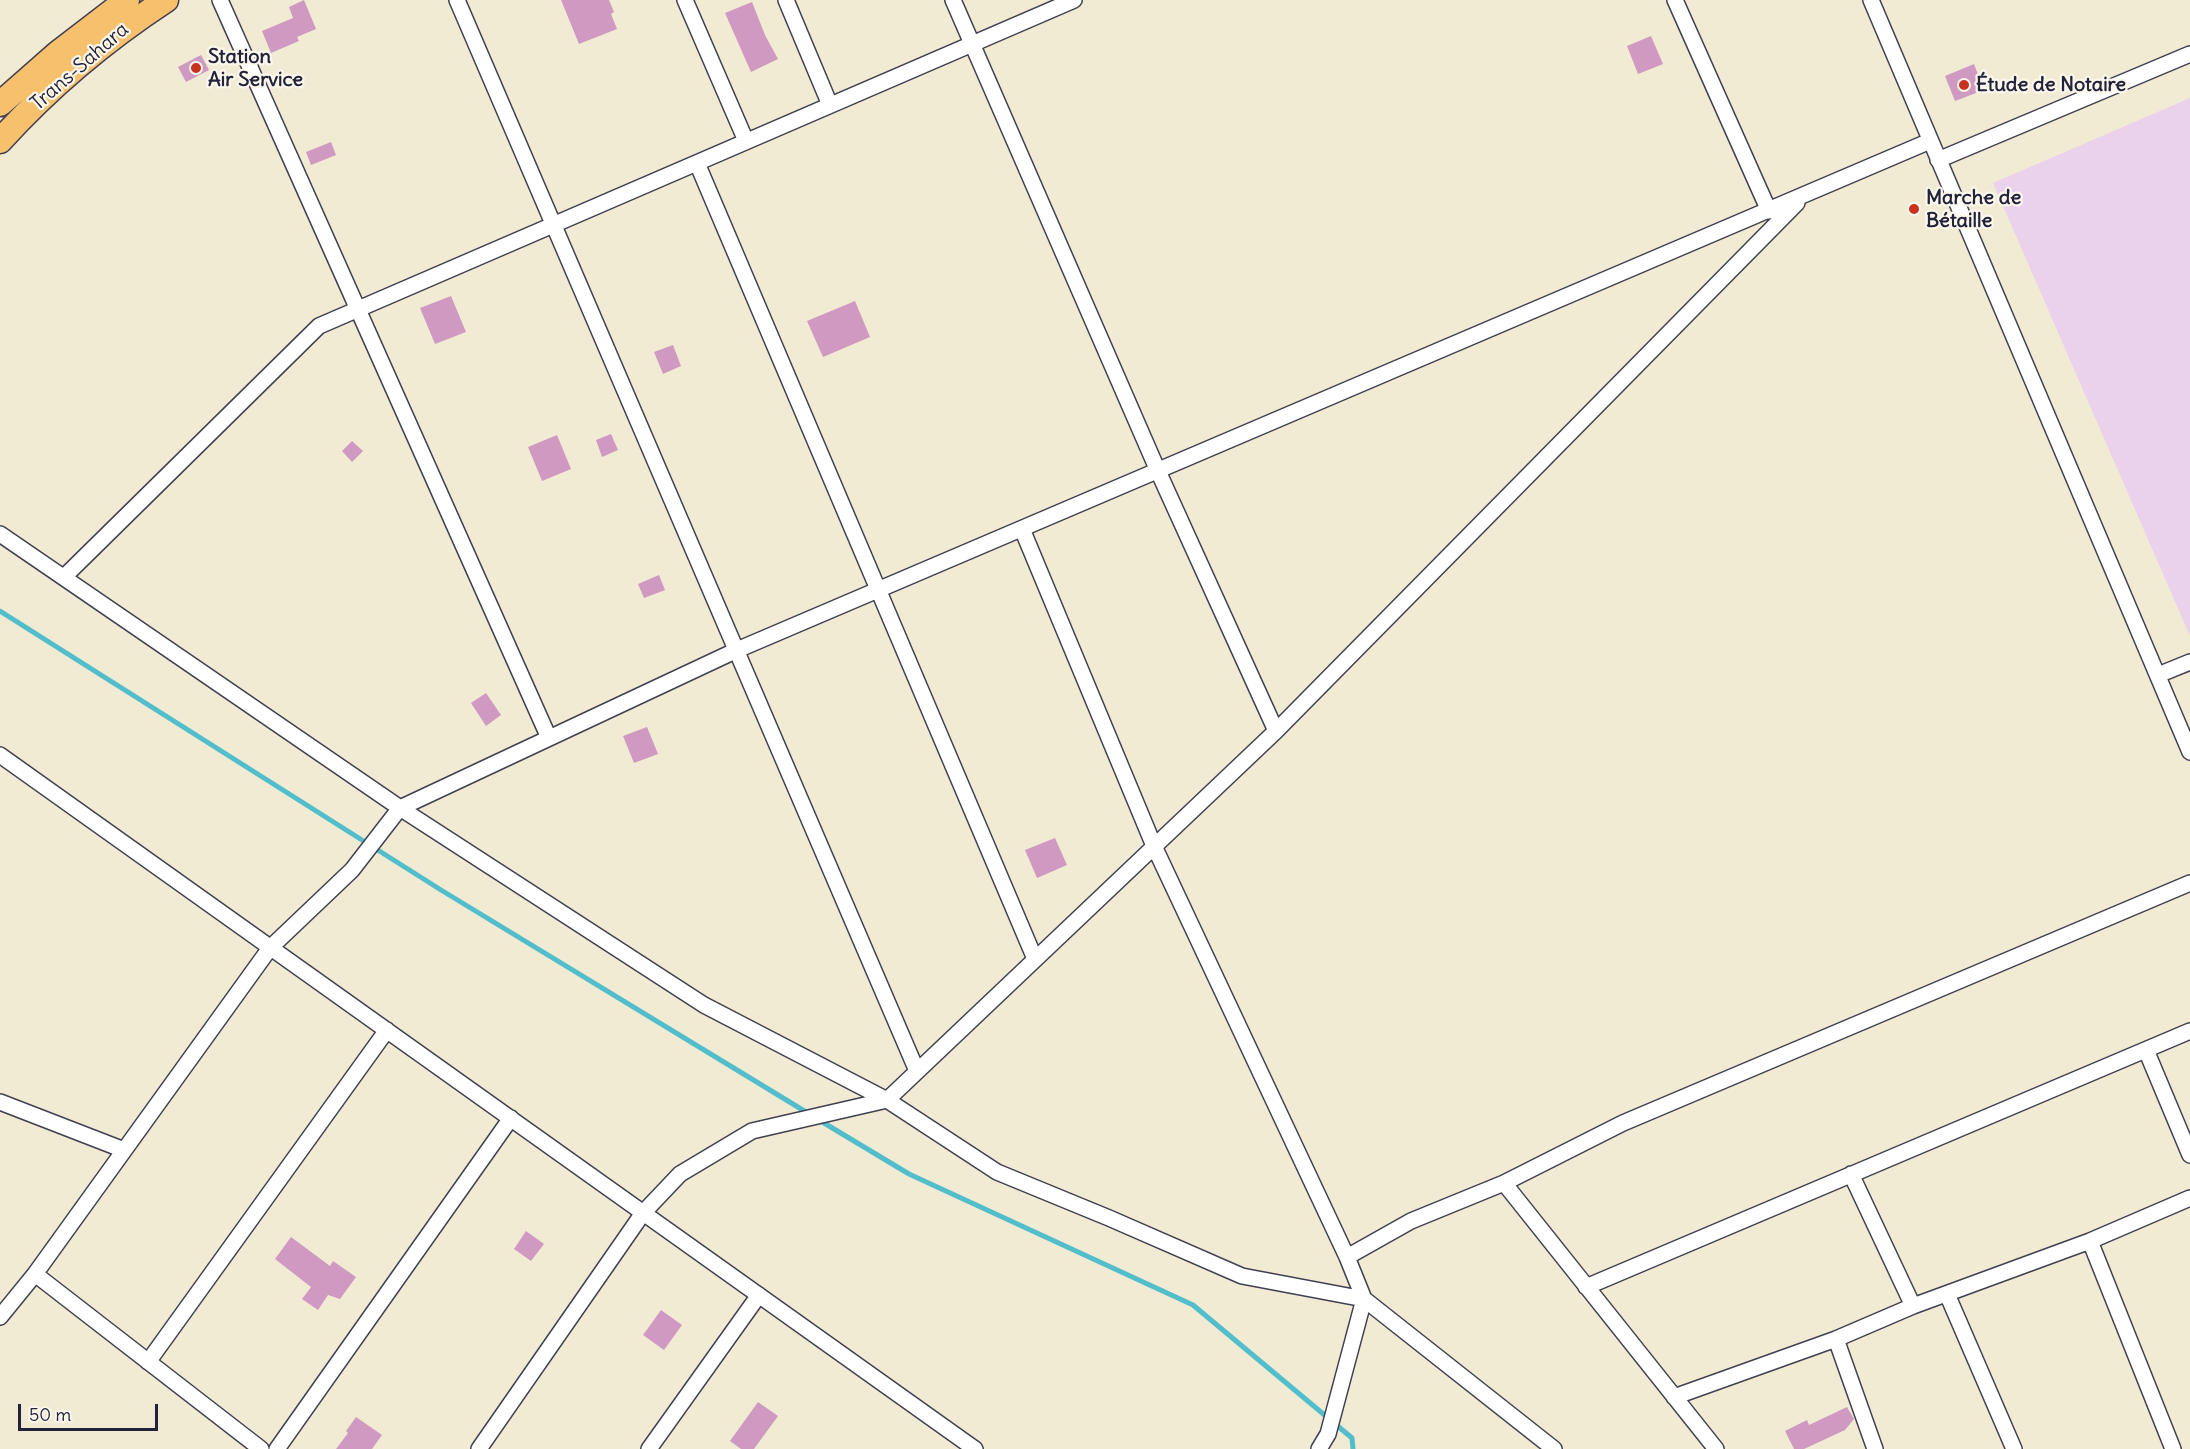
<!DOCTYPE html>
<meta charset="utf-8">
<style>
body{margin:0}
#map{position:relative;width:2190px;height:1449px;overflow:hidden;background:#f1ebd3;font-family:Delius,sans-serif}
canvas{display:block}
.scale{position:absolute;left:18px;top:1404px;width:140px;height:27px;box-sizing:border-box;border:3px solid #22223b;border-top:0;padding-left:8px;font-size:18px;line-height:21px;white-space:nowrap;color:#22223b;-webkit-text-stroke:4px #fbf7ec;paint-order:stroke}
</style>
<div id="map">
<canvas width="2190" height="1449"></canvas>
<div class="scale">50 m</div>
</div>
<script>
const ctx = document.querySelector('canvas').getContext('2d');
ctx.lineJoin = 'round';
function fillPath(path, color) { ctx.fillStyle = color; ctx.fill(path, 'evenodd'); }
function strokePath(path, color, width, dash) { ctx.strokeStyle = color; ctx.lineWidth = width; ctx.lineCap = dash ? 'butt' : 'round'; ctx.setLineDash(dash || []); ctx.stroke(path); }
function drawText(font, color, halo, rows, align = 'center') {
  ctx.font = font + ' Delius,sans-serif'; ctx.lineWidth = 4.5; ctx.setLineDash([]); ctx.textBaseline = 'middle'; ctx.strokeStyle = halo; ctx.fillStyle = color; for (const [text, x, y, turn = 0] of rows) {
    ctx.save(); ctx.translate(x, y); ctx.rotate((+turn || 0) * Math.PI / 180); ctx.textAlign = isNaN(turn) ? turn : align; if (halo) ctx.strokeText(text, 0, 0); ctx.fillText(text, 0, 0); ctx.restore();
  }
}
fillPath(new Path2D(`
 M 2190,98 L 2190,636 L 1993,183 Z`), '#ead1ec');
strokePath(new Path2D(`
 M 0,611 L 441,890 L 811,1115
 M 819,1120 L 909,1174 L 1193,1305 L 1352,1438 L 1353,1449`), '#52becc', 5);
fillPath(new Path2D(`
 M 304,0 L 316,29 L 297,37 L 299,41 L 271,53 L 262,31 L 293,18 L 289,7 Z
 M 561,0 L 609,0 L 614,12 L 611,14 L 617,29 L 579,44 Z
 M 752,2 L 765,35 L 778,59 L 751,72 L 725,13 Z
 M 1651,36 L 1663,64 L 1638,74 L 1627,46 Z
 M 201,55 L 209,70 L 186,82 L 178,67 Z
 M 1974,64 L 1984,90 L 1955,101 L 1945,76 Z
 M 331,142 L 336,155 L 311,165 L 306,152 Z
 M 451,296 L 466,332 L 435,344 L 420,308 Z
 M 855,301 L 870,337 L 823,357 L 807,321 Z
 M 673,345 L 681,366 L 663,374 L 654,352 Z
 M 611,434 L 618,450 L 602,457 L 596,440 Z
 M 557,435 L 571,469 L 542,481 L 528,447 Z
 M 352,441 L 363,451 L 352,462 L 342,451 Z
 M 659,575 L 665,590 L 644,598 L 638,584 Z
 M 486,693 L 501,715 L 486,726 L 471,703 Z
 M 647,727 L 658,754 L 634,763 L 623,736 Z
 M 1055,838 L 1067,865 L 1037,878 L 1025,850 Z
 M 526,1231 L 544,1244 L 531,1261 L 514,1249 Z
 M 291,1237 L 330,1266 L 333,1261 L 356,1277 L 340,1299 L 328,1295 L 318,1310 L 302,1299 L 311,1287 L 275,1259 Z
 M 661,1310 L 682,1325 L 664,1350 L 643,1335 Z
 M 758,1402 L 778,1416 L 754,1449 L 741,1449 L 730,1441 Z
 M 1847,1407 L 1854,1419 L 1845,1430 L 1804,1449 L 1794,1449 L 1785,1431 L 1807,1420 L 1809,1425 Z
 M 356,1417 L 382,1435 L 372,1449 L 336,1449 L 348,1433 L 346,1431 Z`), '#cf99c2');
const minor = new Path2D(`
 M 220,0 L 549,738
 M 457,0 L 917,1071
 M 685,0 L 746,141
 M 786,0 L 830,105
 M 953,0 L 1158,471 L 1276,731
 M 1675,0 L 1769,211
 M 1871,0 L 2190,752
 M 1938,160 L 2190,54
 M 697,163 L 1035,959
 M 1022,529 L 1154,846 L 1347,1257 L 1364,1299 L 1328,1434 L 1319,1449
 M 0,534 L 400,808 L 704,1005 L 887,1100 L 997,1172 L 1109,1218 L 1242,1276 L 1364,1299 L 1554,1449
 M 64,577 L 319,326 L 1074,0
 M 2158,675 L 2190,662
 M 0,755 L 975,1449
 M 2146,1050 L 2190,1155
 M 0,1102 L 124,1150
 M 1851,1174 L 1913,1306
 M 1504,1183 L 1716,1449
 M 2090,1241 L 2173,1449
 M 1347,1257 L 1411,1221 L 1504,1183 L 1623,1123 L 2190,883
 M 35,1274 L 261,1449
 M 1586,1287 L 2190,1031
 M 1947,1294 L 2014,1449
 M 0,1317 L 35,1274 L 270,948 L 352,870 L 400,808 L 737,650 L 1930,141
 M 1836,1339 L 1875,1449
 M 148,1362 L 387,1030
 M 1674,1397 L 1836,1339 L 1913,1306 L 2090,1241 L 2190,1198
 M 277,1449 L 511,1118
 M 479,1449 L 643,1213 L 680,1174 L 752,1131 L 887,1100 L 1276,731 L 1797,203
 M 649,1449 L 759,1295`);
const primary = new Path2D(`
 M 0,104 L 58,53 L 127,0
 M 0,141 C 49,87 105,40 166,0`);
strokePath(minor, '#414052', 18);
strokePath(primary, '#414052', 27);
strokePath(minor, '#fff', 15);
strokePath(primary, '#f7c06c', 24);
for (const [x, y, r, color] of [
 [196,68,6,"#c8321e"],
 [1964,85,6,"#c8321e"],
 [1914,209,6,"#c8321e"]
]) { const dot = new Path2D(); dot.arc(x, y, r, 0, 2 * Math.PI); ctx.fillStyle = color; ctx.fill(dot); strokePath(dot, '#fbf7ec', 2); }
drawText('bold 20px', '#22223b', '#fbf7ec', [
 ["Station",208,57],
 ["Air Service",208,80],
 ["Étude de Notaire",1976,85],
 ["Marche de",1926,198],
 ["Bétaille",1926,221]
], 'left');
drawText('20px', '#22223b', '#fbf7ec', [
 ["Trans-Sahara",80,67,-41]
]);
</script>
